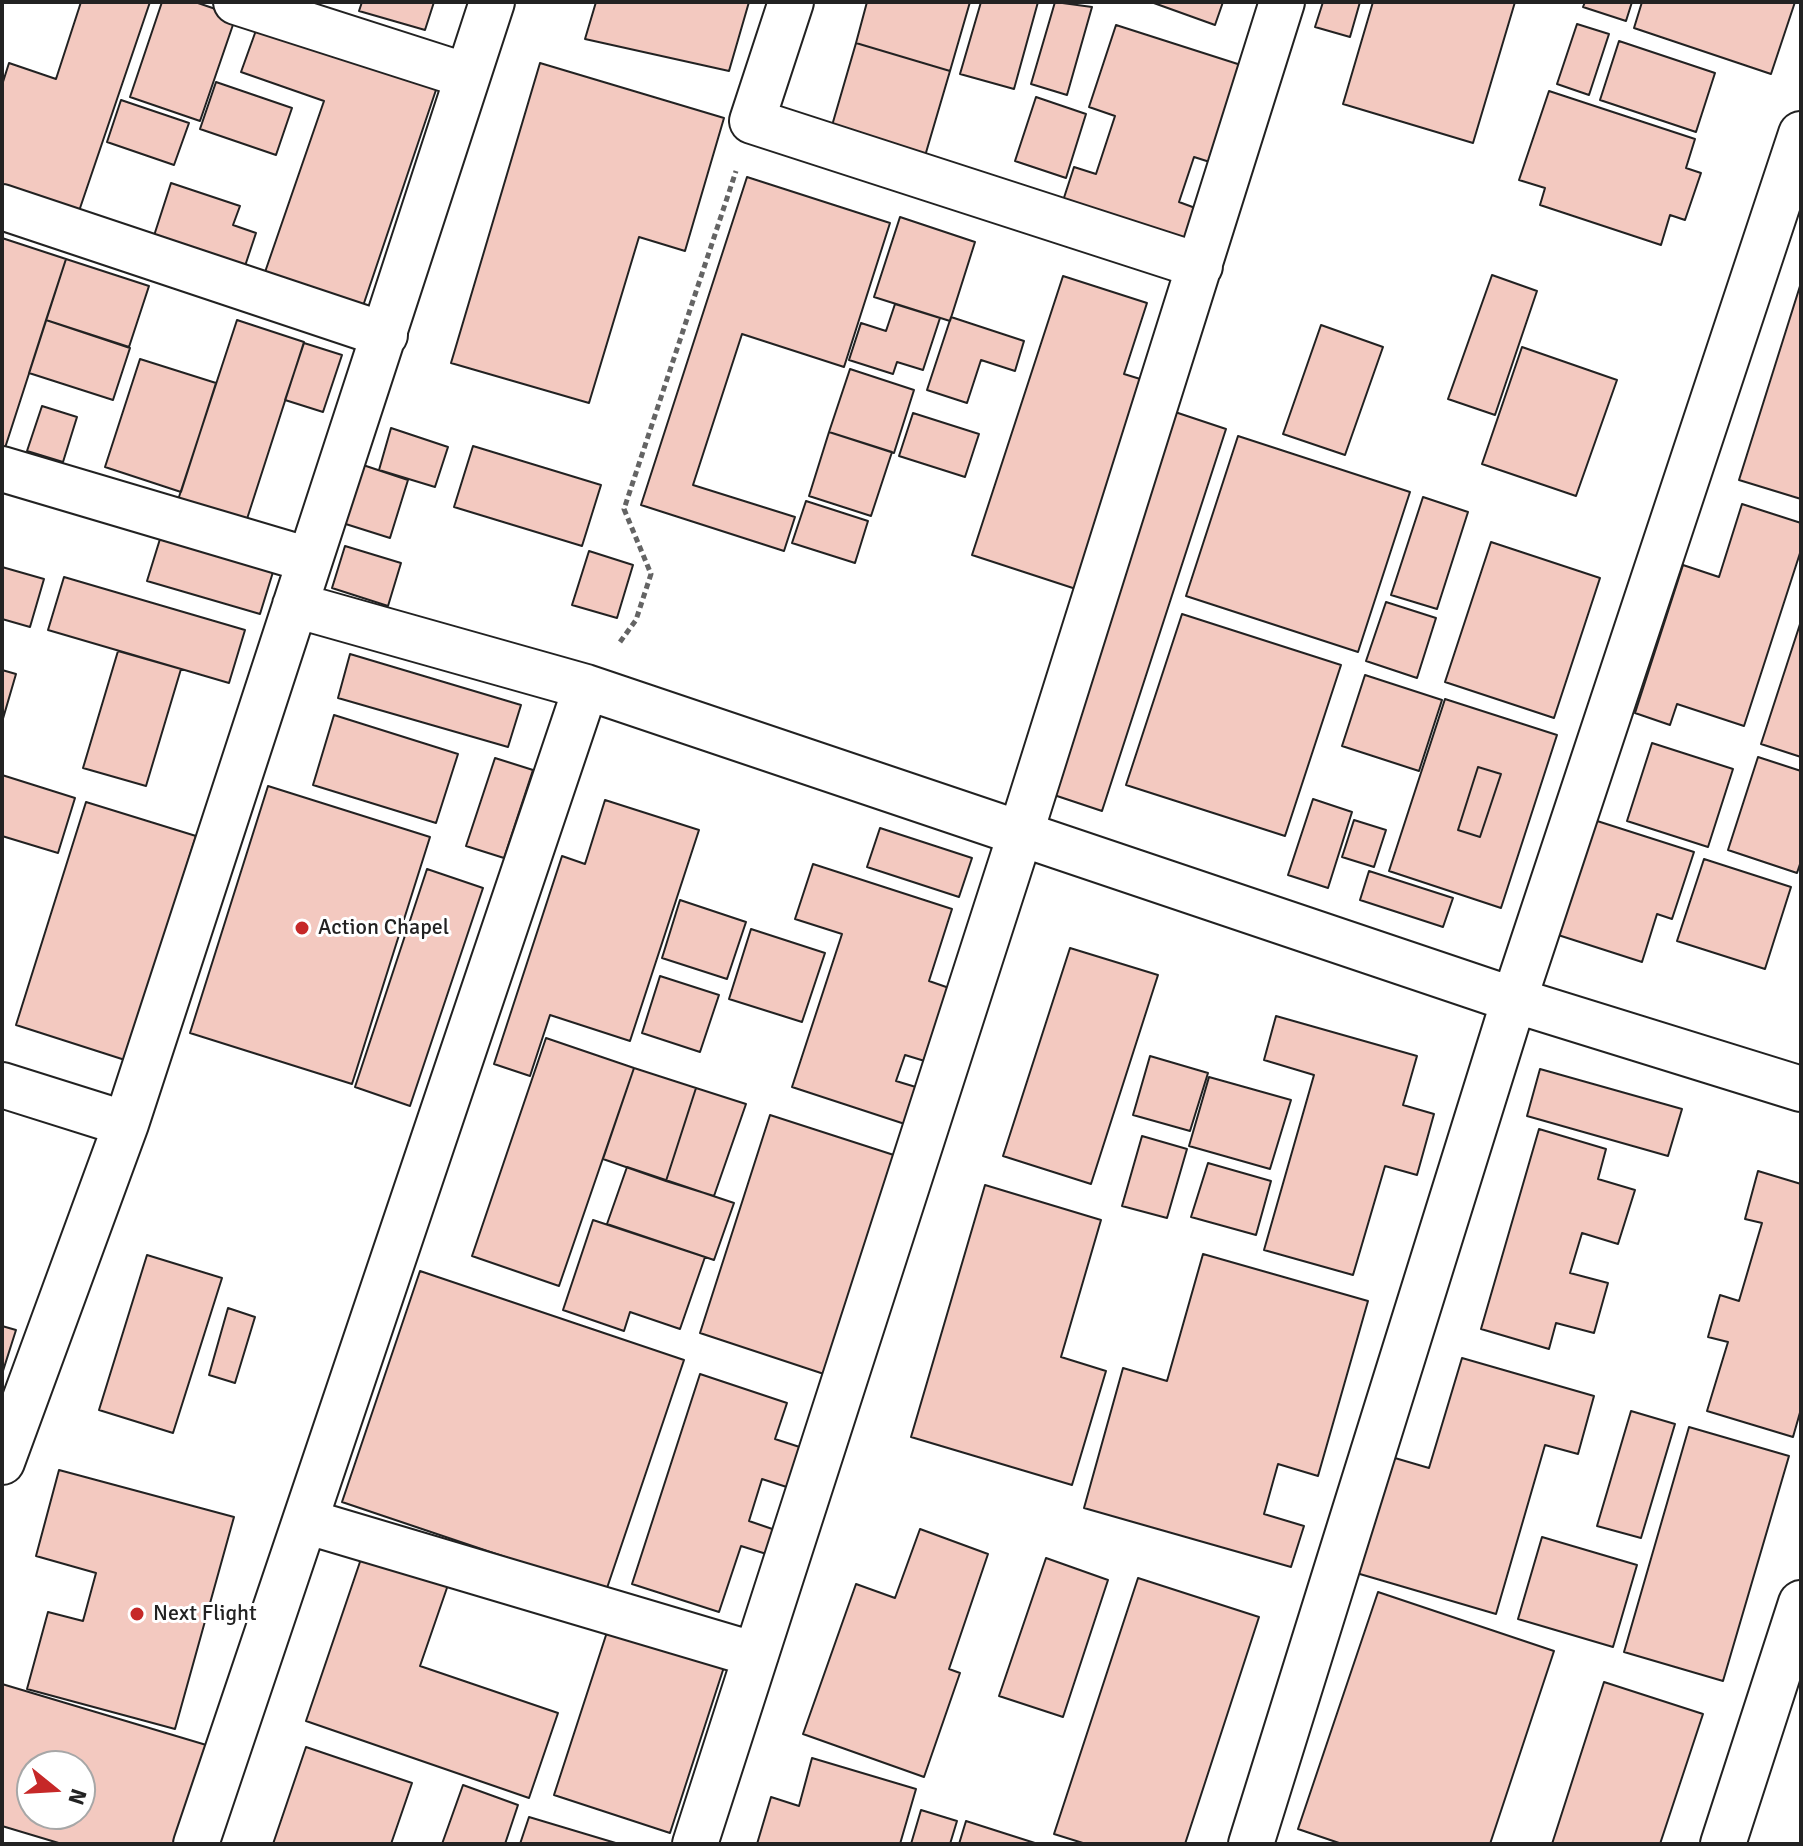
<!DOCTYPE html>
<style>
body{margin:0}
#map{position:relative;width:1803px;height:1846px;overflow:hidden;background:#fff;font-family:Signika,sans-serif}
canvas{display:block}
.frame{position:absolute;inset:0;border:4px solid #222;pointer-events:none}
.north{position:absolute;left:16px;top:1750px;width:80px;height:80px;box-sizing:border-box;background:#fff;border:2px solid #a7a7a7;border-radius:50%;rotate:108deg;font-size:22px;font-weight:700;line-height:32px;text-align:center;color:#222}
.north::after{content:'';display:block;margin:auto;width:28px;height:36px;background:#c62828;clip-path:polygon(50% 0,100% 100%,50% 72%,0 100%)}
</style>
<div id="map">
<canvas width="1803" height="1846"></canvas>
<div class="frame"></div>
<div class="north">N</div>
</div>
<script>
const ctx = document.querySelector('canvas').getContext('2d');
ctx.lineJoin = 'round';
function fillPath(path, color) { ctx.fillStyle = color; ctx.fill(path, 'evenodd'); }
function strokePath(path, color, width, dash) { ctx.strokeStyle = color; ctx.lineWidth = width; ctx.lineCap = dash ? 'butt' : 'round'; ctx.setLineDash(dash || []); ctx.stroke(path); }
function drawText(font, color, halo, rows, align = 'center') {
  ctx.font = font + ' Signika,sans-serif'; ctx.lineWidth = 6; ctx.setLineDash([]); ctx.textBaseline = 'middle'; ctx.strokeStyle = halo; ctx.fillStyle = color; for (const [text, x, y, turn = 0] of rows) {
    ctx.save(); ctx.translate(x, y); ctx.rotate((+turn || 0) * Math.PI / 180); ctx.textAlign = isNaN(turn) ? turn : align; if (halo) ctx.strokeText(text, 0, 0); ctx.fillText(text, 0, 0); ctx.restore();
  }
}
const building = new Path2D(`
 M 81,2 L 150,2 L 77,217 L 2,191 L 2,85 L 9,63 L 56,79 Z
 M 162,2 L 195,2 L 236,16 L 200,121 L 130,97 Z
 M 362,2 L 434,2 L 425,30 L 359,11 Z
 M 596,2 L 749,2 L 729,71 L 585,39 Z
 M 867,2 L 970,2 L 950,71 L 856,43 Z
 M 981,2 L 1038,2 L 1014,89 L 960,74 Z
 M 1055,2 L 1092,7 L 1067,95 L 1031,84 Z
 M 1151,2 L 1223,2 L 1215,25 Z
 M 1323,2 L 1360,2 L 1350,37 L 1315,27 Z
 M 1373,2 L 1515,2 L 1473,143 L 1343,104 Z
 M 1585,2 L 1632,2 L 1626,21 L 1583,7 Z
 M 1642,2 L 1795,2 L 1771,74 L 1634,28 Z
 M 259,22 L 438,84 L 362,309 L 264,275 L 324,101 L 241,72 Z
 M 1577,24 L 1609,34 L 1589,95 L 1557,84 Z
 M 1116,25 L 1244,66 L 1213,163 L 1194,157 L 1179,202 L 1198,209 L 1184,253 L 1059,213 L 1074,167 L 1096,174 L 1115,116 L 1089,107 Z
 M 1619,41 L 1715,73 L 1696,132 L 1600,100 Z
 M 856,43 L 950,71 L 925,156 L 831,129 Z
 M 540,63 L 724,118 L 685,251 L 639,237 L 589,403 L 451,363 Z
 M 216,82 L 292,108 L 276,155 L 200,129 Z
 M 1549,91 L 1695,139 L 1686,168 L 1701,173 L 1685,220 L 1670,215 L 1661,245 L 1540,205 L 1545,188 L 1519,180 Z
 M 1036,97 L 1086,114 L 1066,178 L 1015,161 Z
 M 121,100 L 189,123 L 174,165 L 107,142 Z
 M 747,177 L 890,223 L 844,367 L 742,334 L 693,485 L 795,517 L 784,551 L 641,505 Z
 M 171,183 L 240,206 L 233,225 L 256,233 L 242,275 L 151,245 Z
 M 900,217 L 975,242 L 950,321 L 874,297 Z
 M 2,238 L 66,259 L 4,451 L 2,450 Z
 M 66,259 L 149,286 L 129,347 L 46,320 Z
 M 1492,275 L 1537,291 L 1495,415 L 1448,399 Z
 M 1063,276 L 1147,303 L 1124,374 L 1150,382 L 1082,591 L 972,555 Z
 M 1800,286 L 1801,287 L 1801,499 L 1739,480 Z
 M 895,304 L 940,318 L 923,370 L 897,362 L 893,374 L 849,360 L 861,323 L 886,331 Z
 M 951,317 L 1024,341 L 1015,371 L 981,360 L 967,403 L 927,390 Z
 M 46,320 L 130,348 L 113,400 L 29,373 Z
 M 237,320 L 304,342 L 246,522 L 178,500 Z
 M 1321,325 L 1383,347 L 1345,455 L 1283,434 Z
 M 304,343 L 342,355 L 323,412 L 285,400 Z
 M 1522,347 L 1617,380 L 1576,496 L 1482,464 Z
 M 140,359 L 216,383 L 181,492 L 105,467 Z
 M 850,369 L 914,390 L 894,453 L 829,432 Z
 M 42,406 L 77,417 L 63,462 L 27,451 Z
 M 1169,410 L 1226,429 L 1102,811 L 1045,792 Z
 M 913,413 L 979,434 L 965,477 L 899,456 Z
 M 391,428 L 448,447 L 435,487 L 379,470 Z
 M 829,432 L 892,452 L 871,516 L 809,496 Z
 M 1238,436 L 1410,492 L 1358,652 L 1186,596 Z
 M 473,446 L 601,485 L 582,546 L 454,507 Z
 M 351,461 L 408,480 L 390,538 L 333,520 Z
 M 1423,497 L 1468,512 L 1437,609 L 1391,595 Z
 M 806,501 L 868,521 L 855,563 L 792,543 Z
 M 1742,504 L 1801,523 L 1801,550 L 1744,726 L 1677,704 L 1670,725 L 1635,713 L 1683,565 L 1719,577 Z
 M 160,539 L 273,572 L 260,614 L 147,581 Z
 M 1491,542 L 1600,578 L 1554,718 L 1445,682 Z
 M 345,546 L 401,563 L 388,606 L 332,588 Z
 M 589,551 L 633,565 L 617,618 L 572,605 Z
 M 2,567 L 44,579 L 30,627 L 2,619 Z
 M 64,577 L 245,630 L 229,683 L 48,630 Z
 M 1386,602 L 1436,618 L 1417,678 L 1366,661 Z
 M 1182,614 L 1341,665 L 1285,836 L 1126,785 Z
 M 1801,621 L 1801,757 L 1761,744 Z
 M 118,651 L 181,669 L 146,786 L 83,768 Z
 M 350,654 L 521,705 L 508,747 L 338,698 Z
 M 2,670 L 16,674 L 2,722 Z
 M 1365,675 L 1442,700 L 1419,771 L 1342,746 Z
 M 1445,699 L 1557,735 L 1501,908 L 1389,871 ZM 1478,767 L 1501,774 L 1480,837 L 1458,830 Z
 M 334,715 L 458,754 L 436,823 L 313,785 Z
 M 1652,743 L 1733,769 L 1708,847 L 1627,821 Z
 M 1758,757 L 1801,771 L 1801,861 L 1797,873 L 1728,850 Z
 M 495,758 L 533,770 L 504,858 L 466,846 Z
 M 1478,767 L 1501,774 L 1480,837 L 1458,830 Z
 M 2,775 L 75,798 L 58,853 L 2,836 Z
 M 268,786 L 430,837 L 352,1084 L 190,1033 Z
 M 1313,799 L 1352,812 L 1328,888 L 1288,875 Z
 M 605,800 L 699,830 L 630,1041 L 550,1015 L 530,1076 L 494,1064 L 562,856 L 585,864 Z
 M 86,802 L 196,836 L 125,1060 L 16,1025 Z
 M 1354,820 L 1386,830 L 1374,867 L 1342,857 Z
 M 1594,820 L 1694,852 L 1672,919 L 1657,914 L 1642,962 L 1555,934 Z
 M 880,828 L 972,858 L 959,897 L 867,867 Z
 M 1704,859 L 1791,887 L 1765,969 L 1677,941 Z
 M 813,864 L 952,909 L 929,981 L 952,989 L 928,1062 L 905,1055 L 896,1081 L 929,1091 L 917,1128 L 792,1087 L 842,934 L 795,919 Z
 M 427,869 L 483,888 L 410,1106 L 355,1087 Z
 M 1369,871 L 1453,898 L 1443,927 L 1360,900 Z
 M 680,900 L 746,922 L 727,979 L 662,958 Z
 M 751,929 L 825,953 L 802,1022 L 729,999 Z
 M 1070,948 L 1158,975 L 1091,1184 L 1003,1156 Z
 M 660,976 L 719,995 L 700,1052 L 642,1033 Z
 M 1276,1016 L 1417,1056 L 1403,1105 L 1434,1114 L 1417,1175 L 1385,1166 L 1353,1275 L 1264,1250 L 1314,1075 L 1264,1060 Z
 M 546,1038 L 634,1068 L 559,1286 L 472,1256 Z
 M 1150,1056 L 1208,1073 L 1190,1131 L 1133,1115 Z
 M 634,1068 L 696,1088 L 666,1181 L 603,1159 Z
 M 1540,1069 L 1682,1109 L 1668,1156 L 1527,1116 Z
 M 1209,1077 L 1291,1100 L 1270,1169 L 1189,1146 Z
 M 696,1088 L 746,1104 L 714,1196 L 666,1181 Z
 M 770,1115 L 900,1157 L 830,1376 L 700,1333 Z
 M 1539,1129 L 1606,1149 L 1598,1179 L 1635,1190 L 1618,1244 L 1582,1233 L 1570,1273 L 1608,1283 L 1594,1333 L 1556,1323 L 1549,1349 L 1481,1329 Z
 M 1142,1136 L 1187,1149 L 1167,1218 L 1122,1206 Z
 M 1208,1163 L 1271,1181 L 1256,1235 L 1191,1217 Z
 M 627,1167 L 734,1203 L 714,1260 L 607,1224 Z
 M 1758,1171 L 1801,1184 L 1801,1409 L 1793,1437 L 1707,1411 L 1728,1342 L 1708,1337 L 1720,1295 L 1739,1301 L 1762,1223 L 1745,1219 Z
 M 985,1185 L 1101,1220 L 1061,1357 L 1106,1371 L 1072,1485 L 911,1437 Z
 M 593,1220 L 705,1257 L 680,1329 L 630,1312 L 624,1331 L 563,1310 Z
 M 1203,1254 L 1368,1301 L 1318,1476 L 1278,1464 L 1264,1514 L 1304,1526 L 1291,1567 L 1084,1508 L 1123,1368 L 1167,1381 Z
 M 147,1255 L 222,1278 L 173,1433 L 99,1410 Z
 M 420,1271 L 684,1360 L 606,1591 L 342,1502 Z
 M 228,1308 L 255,1317 L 235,1383 L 209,1375 Z
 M 2,1326 L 16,1330 L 2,1374 Z
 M 1462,1358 L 1594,1396 L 1578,1454 L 1545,1445 L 1496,1614 L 1353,1572 L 1388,1456 L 1429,1468 Z
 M 700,1374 L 787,1403 L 775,1439 L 812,1451 L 799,1491 L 762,1479 L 749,1521 L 784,1533 L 776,1557 L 741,1546 L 719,1612 L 632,1584 Z
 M 1631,1411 L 1675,1424 L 1641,1538 L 1597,1526 Z
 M 1689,1427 L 1789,1456 L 1723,1681 L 1624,1652 Z
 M 59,1470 L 234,1517 L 175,1729 L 27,1689 L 48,1612 L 83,1621 L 96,1573 L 36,1556 Z
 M 920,1529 L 988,1554 L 949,1669 L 960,1673 L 924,1777 L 803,1734 L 856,1584 L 895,1598 Z
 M 1542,1537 L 1637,1565 L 1613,1647 L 1518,1619 Z
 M 363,1553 L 449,1582 L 420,1666 L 558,1713 L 529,1798 L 306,1721 Z
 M 1046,1558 L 1108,1580 L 1063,1717 L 999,1696 Z
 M 1138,1578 L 1259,1617 L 1185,1844 L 1086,1844 L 1054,1834 Z
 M 1378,1592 L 1554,1651 L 1490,1844 L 1342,1844 L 1298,1829 Z
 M 608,1629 L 724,1667 L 670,1833 L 554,1795 Z
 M 1604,1682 L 1703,1714 L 1660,1844 L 1552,1844 Z
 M 2,1684 L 213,1747 L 184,1844 L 62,1844 L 2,1826 ZM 32,1766 L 80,1766 L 80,1814 L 32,1814 Z
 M 306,1747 L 412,1783 L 391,1844 L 273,1844 Z
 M 812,1758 L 916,1789 L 900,1844 L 757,1844 L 771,1797 L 799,1806 Z
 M 463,1785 L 518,1805 L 505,1844 L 442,1844 Z
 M 921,1810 L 957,1821 L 950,1844 L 911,1844 Z
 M 529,1817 L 619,1844 L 520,1844 Z
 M 966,1821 L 1038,1844 L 959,1844 Z`);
fillPath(building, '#f3c9c0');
strokePath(building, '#222', 2);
const street = new Path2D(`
 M 236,2 L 467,76
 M 791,2 L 752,121 L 1200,266
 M 2,207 L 385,335
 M 2,469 L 309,560
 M 295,605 L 586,687 L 1514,1000 L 1801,1089
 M 2,1085 L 126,1124
 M 2,1462 L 126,1124 L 492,2
 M 305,1521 L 756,1655
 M 196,1844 L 586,687
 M 695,1844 L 1020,835 L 1282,2
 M 1251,1844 L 1514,1000 L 1801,134
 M 1723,1844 L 1801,1603`);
strokePath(street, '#222', 48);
strokePath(new Path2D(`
 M 620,642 L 636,620 L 651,574 L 624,509 L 736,171`), '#646464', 5, [6, 4]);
strokePath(street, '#fff', 44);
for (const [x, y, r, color] of [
 [302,928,8,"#c62828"],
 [137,1614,8,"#c62828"]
]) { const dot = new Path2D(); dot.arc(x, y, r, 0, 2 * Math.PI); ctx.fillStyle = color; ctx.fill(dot); strokePath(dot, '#fff', 3); }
drawText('22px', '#222', '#fff', [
 ["Action Chapel",318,928],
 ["Next Flight",153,1614]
], 'left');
</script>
